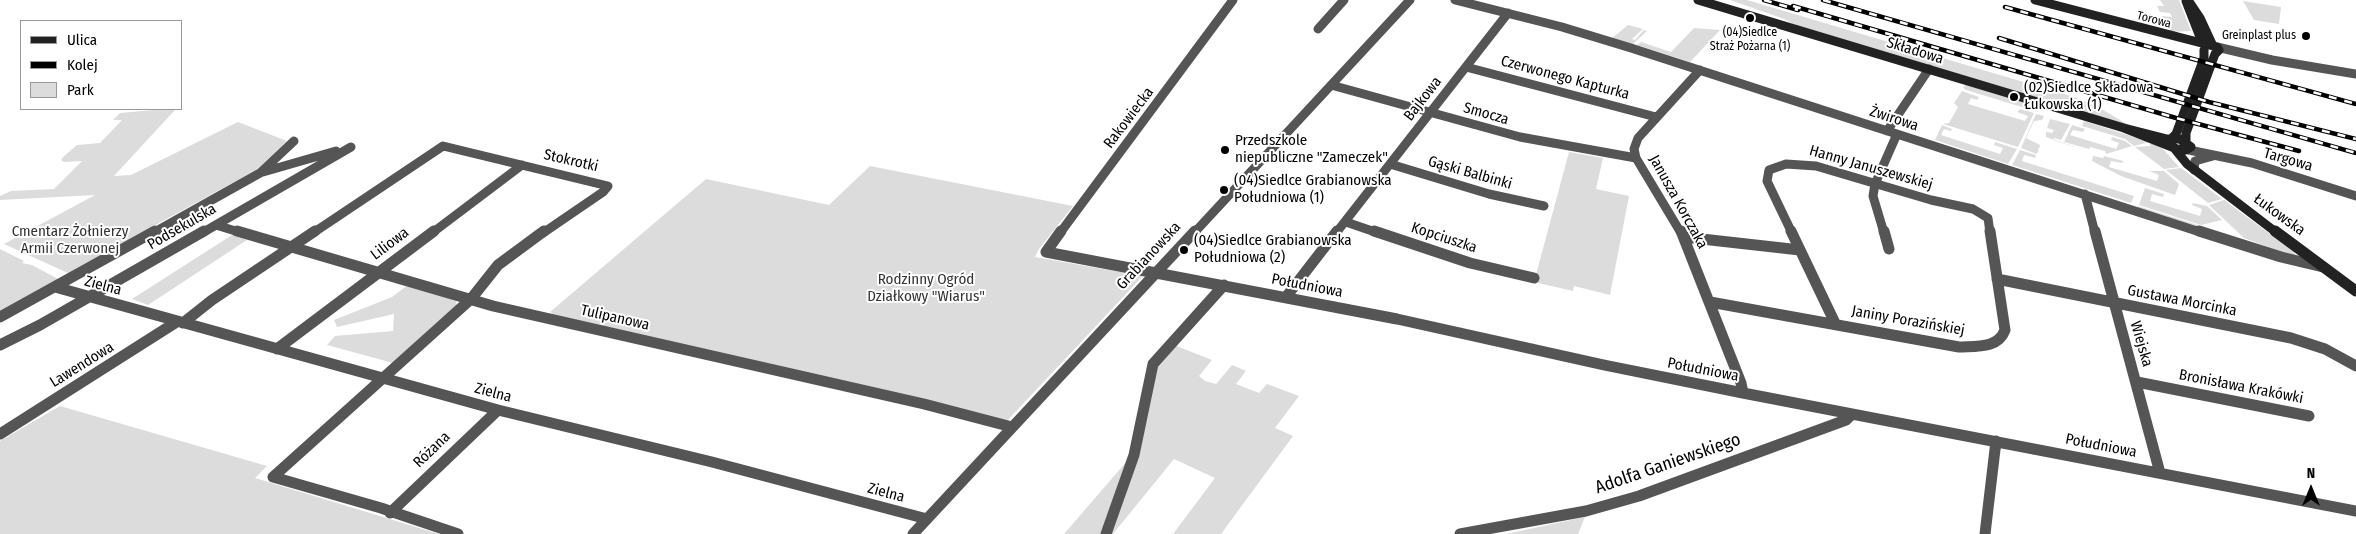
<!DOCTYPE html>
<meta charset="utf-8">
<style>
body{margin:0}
#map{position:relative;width:2356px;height:534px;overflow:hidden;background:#fff;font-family:"Fira Sans Condensed",sans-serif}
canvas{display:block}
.legend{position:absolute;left:20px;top:20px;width:162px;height:90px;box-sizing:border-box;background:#fff;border:1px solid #999;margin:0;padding:6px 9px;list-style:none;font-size:15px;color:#000}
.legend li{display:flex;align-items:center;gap:10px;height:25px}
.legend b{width:25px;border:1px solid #999}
.north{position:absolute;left:2286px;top:464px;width:50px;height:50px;-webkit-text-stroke:4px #fff;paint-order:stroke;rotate:0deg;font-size:14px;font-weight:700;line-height:20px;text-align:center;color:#000}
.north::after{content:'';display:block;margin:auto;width:18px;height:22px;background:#000;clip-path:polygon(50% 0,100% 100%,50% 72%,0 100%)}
</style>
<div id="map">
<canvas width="2356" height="534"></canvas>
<ul class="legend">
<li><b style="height:6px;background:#222"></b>Ulica</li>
<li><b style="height:6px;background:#000"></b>Kolej</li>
<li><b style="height:14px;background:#dcdcdc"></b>Park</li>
</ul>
<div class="north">N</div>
</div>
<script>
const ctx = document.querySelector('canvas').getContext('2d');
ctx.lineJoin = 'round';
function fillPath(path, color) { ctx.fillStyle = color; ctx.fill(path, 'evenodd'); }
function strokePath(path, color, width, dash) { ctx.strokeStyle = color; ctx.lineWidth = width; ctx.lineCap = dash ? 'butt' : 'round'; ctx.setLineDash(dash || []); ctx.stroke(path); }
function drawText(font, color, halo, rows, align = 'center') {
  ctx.font = font + ' "Fira Sans Condensed",sans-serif'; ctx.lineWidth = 4; ctx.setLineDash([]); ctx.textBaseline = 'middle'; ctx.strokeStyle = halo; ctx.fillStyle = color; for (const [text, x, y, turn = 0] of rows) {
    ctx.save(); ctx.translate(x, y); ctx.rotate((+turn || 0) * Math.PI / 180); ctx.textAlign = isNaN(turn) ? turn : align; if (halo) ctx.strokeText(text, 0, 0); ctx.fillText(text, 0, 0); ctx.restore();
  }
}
fillPath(new Path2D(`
 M 1730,0 L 1747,0 L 2074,97 L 2100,108 L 2130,126 L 1795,25 L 1784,19 Z
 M 2160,0 L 2179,0 L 2191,31 L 2168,32 L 2167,26 L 2162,16 L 2172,17 L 2170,13 L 2160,12 L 2157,6 L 2164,6 Z
 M 2243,1 L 2281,7 L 2279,24 L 2254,20 Z
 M 1628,25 L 1643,29 L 1632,39 L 1635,40 L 1644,30 L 1647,31 L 1632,45 L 1611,39 Z
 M 1694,28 L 1720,30 L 1690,62 L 1637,45 L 1641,42 L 1671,52 Z
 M 1966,84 L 2037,106 L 2035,111 L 1966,90 L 1963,88 Z
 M 1962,91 L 1979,97 L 1977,100 L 1971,98 L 1968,104 L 2025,121 L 2028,116 L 2017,112 L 2020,109 L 2034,113 L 2018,147 L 1943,124 L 1949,123 L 1958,107 L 1954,103 Z
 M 165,109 L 175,110 L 114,176 L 131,175 L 238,122 L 287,141 L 256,170 L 68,273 L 4,244 L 95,195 L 0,200 L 0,196 L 11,191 L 54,189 L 82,161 L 64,162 L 61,160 L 63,157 L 77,145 L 100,143 L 122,120 L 113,120 L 120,113 Z
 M 2036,114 L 2044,116 L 2042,120 L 2034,121 L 2026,138 L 2040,145 L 2037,154 L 2021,148 Z
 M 2050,119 L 2070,124 L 2061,140 L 2054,138 L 2053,140 L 2088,151 L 2046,137 L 2046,132 L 2052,133 L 2054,130 L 2047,128 Z
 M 2084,121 L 2146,141 L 2150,142 L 2134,146 L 2125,139 L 2082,126 Z
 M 1942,125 L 1952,129 L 1951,131 L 1944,129 L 1941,135 L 2000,154 L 2003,148 L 1994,145 L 1995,142 L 2017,149 L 2008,164 L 1935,140 Z
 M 2072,125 L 2085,129 L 2083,132 L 2073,130 L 2070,135 L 2116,149 L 2119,143 L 2111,140 L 2112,137 L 2125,141 L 2132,146 L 2106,154 L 2105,151 L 2090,147 L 2089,149 L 2064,142 Z
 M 2153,143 L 2163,149 L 2179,167 L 2164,169 L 2135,147 L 2151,146 L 2149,144 Z
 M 2020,150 L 2036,155 L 2035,158 L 2024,155 L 2022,161 L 2134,196 L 2131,203 L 2012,165 Z
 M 1569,152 L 1603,158 L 1596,189 L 1629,196 L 1610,295 L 1574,286 L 1573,291 L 1534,282 Z
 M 2093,156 L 2103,158 L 2104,156 L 2123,161 L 2122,163 L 2111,161 L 2109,167 L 2157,181 L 2159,175 L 2149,171 L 2164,171 L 2179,184 L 2175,195 L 2121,176 L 2092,161 Z
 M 870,166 L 1073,206 L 1039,249 L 1035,257 L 1143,276 L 1005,423 L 551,315 L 552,313 L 550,312 L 706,179 L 829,205 Z
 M 2181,168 L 2222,199 L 2208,203 L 2166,170 Z
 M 2145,188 L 2164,194 L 2163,197 L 2152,194 L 2150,201 L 2200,216 L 2202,209 L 2192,205 L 2193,203 L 2207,206 L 2222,220 L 2201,225 L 2139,205 Z
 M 2224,200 L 2293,251 L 2296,256 L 2291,257 L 2138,208 L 2138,206 L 2273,249 L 2244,238 L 2209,205 Z
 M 232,235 L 247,240 L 148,305 L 132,299 Z
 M 0,249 L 24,261 L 22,263 L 32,265 L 60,280 L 0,313 Z
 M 409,284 L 456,301 L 457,306 L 393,363 L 327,345 L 335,336 L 393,331 L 394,314 L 337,327 L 334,320 L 392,297 Z
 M 1174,345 L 1212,360 L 1199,376 L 1205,381 L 1216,384 L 1232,365 L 1246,371 L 1236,384 L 1259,393 L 1267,384 L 1299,396 L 1275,428 L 1293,436 L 1221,534 L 1173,534 L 1215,478 L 1174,459 L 1113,534 L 1110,534 L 1157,365 Z
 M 60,406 L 267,466 L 255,478 L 439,534 L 0,534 L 0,441 Z
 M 1127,461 L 1101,534 L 1064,534 Z
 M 1585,517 L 1578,534 L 1506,534 Z`), '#dcdcdc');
strokePath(new Path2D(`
 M 1455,0 L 1562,27 L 1631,48 L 2203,233
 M 1318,29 L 1344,0
 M 2217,47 L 2272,60 L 2356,74
 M 1466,67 L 1656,117
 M 1331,85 L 1520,137 L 1636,158
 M 1887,131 L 1929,69
 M 2189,150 L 2252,163 L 2356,196
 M 1390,164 L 1489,194 L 1544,206
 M 2194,170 L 2195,161 L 2213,156
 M 263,172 L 336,151
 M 2085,194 L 2095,233
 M 1346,222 L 1378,233
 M 216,225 L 242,233
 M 153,233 L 260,173 L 294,141
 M 202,233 L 351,147
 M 313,233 L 443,146 L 608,186 L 603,192 L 543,233
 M 432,233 L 522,165
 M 1060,233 L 1233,0
 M 1194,233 L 1410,0
 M 1336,233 L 1508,13
 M 1681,233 L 1636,158 L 1634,149 L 1638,138 L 1700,70
 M 1792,233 L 1767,181 L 1769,170 L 1786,164 L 1816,166 L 1931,200 L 1973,209 L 1988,218 L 1990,233
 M 1884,233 L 1873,196 L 1875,184 L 1897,134`), '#555', 9);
strokePath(new Path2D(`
 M 237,231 L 493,306 L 924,404 L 1012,427
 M 1061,231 L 1046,252 L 1397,319 L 1604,365 L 1743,393 L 2356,511
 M 1374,231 L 1470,263 L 1534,278
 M 1681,231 L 1741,383 L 1743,393
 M 1791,231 L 1835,323
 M 1884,231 L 1889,249
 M 2095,231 L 2160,473
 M 2199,231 L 2281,257 L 2323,267
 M 1684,237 L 1800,250
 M 1997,279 L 2291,338 L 2325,349 L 2356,366
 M 55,287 L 498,410 L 712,462 L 927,519
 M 1286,297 L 1337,231
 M 1710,302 L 1959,347 C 1976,346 1998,349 2005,330 L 1990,231
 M 0,317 L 155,231
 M 183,323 L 212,300 L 315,231
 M 0,345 L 40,325 L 204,231
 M 277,349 L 434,231
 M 2137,382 L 2309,416
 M 0,434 L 178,321
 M 273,477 L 471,299 L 498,265 L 544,231
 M 273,477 L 381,508 L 458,534
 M 390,513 L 498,410
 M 913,534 L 1195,231
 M 1106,534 L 1134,455 L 1153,364 L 1224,285
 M 1460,534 L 1586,511 L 1639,496 L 1846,420 L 1852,414
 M 1985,534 L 1996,441`), '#555', 11);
strokePath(new Path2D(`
 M 1698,0 L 2124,128
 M 2035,0 L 2217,47 L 2219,50 L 2215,54 L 2186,133 L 2186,142
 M 2188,0 L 2200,18 L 2212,44
 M 2186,1 L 2202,42
 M 2124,128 L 2167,139 L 2180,139 L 2191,147 L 2186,150 L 2177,149 Z
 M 2172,138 L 2176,134 L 2204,58 L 2204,50
 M 2174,148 L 2187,164 L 2277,233`), '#222', 9);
strokePath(new Path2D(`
 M 2275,231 L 2356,291`), '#222', 11);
const rail = new Path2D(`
 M 1764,0 L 1798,10
 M 1823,0 L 2356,153
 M 1793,6 L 2176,118 L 2299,151
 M 2005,7 L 2356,104
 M 1999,38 L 2209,102 L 2356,139`);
strokePath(rail, '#000', 4.5);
strokePath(rail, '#fff', 2.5, [8]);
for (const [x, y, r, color] of [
 [1750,18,5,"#000"],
 [2306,36,5,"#000"],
 [2014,97,5,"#000"],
 [1225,150,5,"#000"],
 [1224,190,5,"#000"],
 [1184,250,5,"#000"]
]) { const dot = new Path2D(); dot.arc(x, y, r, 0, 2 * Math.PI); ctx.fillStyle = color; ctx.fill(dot); strokePath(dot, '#fff', 2); }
drawText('12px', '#000', '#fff', [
 ["Torowa",2154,20,15]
]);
drawText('12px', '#000', '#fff', [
 ["(04)Siedlce",1750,33],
 ["Straż Pożarna (1)",1750,47],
 ["Greinplast plus",2296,36,"right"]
]);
drawText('15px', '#000', '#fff', [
 ["Składowa",1915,51,17],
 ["Czerwonego Kapturka",1565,78,15],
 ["Bajkowa",1423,99,-52],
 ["Smocza",1486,114,16],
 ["Rakowiecka",1129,118,-53],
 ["Żwirowa",1894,119,18],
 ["Targowa",2288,160,16],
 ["Stokrotki",571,161,13],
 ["Hanny Januszewskiej",1871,168,16],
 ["Gąski Balbinki",1470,173,16],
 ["Janusza Korczaka",1678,202,61],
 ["Łukowska",2279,215,36],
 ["Podsekulska",182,227,-30],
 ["Kopciuszka",1444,238,18],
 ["Liliowa",390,244,-37],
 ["Grabianowska",1149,256,-47],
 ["Zielna",103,286,15],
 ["Południowa",1307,286,11],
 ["Gustawa Morcinka",2182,301,11],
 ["Tulipanowa",615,318,13],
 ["Janiny Porazińskiej",1908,321,10],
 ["Wiejska",2141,344,74],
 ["Lawendowa",82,365,-32],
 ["Południowa",1703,370,11],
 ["Bronisława Krakówki",2241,387,11],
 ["Zielna",493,393,15],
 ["Południowa",2101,446,11],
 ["Różana",432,450,-44],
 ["Zielna",886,493,15]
]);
drawText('15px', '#000', '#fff', [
 ["(02)Siedlce Składowa",2024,88],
 ["Łukowska (1)",2024,105],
 ["Przedszkole",1235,141],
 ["niepubliczne \"Zameczek\"",1235,158],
 ["(04)Siedlce Grabianowska",1234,181],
 ["Południowa (1)",1234,198],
 ["(04)Siedlce Grabianowska",1194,241],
 ["Południowa (2)",1194,258]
], 'left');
drawText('15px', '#333', '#fff', [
 ["Cmentarz Żołnierzy",70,232],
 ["Armii Czerwonej",70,249],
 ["Rodzinny Ogród",926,280],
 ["Działkowy \"Wiarus\"",926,297]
]);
drawText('18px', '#000', '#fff', [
 ["Adolfa Ganiewskiego",1668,464,-19]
]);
</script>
